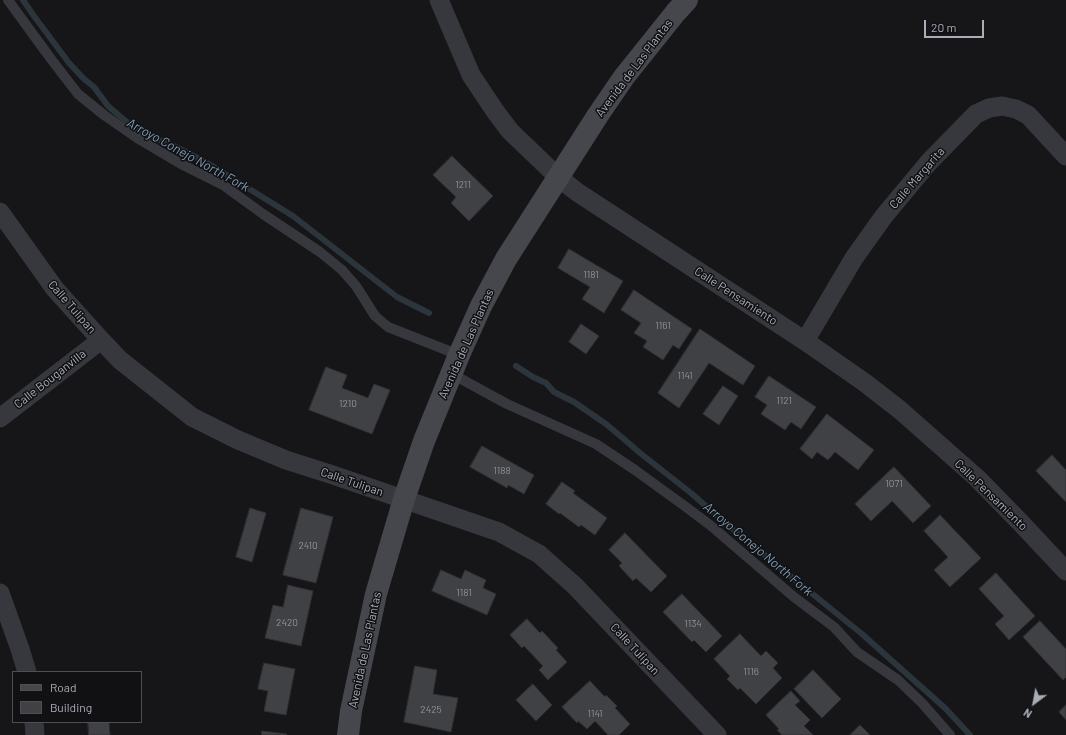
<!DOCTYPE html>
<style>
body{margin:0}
#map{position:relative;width:1066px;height:735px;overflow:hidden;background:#161618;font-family:Barlow,sans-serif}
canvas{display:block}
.legend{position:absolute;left:12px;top:671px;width:130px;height:52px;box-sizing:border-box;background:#111113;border:1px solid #4d4f55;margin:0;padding:5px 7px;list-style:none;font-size:12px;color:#a8adb8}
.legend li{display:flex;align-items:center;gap:8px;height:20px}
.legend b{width:20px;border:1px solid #4d4f55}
.north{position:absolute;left:1014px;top:683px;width:40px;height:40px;-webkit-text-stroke:3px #111113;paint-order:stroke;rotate:212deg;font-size:11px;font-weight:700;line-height:16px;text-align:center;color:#a8adb8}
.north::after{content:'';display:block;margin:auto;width:14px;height:18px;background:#a8adb8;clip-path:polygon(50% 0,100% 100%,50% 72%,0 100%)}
.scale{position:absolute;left:924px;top:20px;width:60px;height:18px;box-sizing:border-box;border:2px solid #a8adb8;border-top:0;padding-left:5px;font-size:12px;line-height:14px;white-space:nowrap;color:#a8adb8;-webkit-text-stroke:3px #111113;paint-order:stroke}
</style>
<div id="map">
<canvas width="1066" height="735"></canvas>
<ul class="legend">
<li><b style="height:5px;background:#45474d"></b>Road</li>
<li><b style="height:11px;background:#404145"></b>Building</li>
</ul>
<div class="north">N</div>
<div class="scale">20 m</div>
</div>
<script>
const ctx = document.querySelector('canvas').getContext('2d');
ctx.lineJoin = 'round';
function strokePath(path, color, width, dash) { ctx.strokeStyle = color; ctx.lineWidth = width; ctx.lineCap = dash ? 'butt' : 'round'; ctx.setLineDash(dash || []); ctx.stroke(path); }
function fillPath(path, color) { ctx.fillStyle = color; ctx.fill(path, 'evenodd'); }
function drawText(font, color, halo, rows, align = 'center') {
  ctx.font = font + ' Barlow,sans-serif'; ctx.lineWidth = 3; ctx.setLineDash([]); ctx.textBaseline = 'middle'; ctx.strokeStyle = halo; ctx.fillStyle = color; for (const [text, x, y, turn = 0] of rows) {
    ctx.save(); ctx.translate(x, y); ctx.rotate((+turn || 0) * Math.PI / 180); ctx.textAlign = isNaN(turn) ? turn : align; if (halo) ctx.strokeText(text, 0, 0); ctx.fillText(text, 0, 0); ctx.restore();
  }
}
strokePath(new Path2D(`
 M 23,0 L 34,16 L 69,63 L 84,79 L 94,87 L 108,106 L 128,123 L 145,134 L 174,146 L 209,164 L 293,216 L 397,297 L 429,313
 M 516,366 L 533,377 L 546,383 L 554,392 L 574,402 L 606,424 L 625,440 L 640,453 L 691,493 L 725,523 L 862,634 L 945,708 L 970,735`), '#2c353c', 6);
const building = new Path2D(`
 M 452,156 L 493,196 L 469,221 L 451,203 L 456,197 L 433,175 Z
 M 569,249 L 623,281 L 604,313 L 582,299 L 590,287 L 558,268 Z
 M 634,290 L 692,329 L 679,349 L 673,345 L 663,360 L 643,347 L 647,341 L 634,333 L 641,323 L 621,310 Z
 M 581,324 L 599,336 L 586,354 L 569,342 Z
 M 700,329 L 755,366 L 743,385 L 709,363 L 679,408 L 658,393 Z
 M 326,367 L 347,375 L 342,388 L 368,398 L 374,384 L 390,390 L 372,434 L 309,410 Z
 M 769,376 L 816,407 L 801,429 L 791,422 L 785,430 L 761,414 L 767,405 L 755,397 Z
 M 723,386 L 738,396 L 719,425 L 703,414 Z
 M 827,414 L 874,450 L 858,470 L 835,452 L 828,460 L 817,452 L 812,459 L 800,449 Z
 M 482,446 L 534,475 L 524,494 L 508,485 L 507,488 L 470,467 Z
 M 1052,455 L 1066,470 L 1066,502 L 1036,471 Z
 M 894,467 L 931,506 L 913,523 L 892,501 L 871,521 L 855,504 Z
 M 562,482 L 575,491 L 573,493 L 607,518 L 595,535 L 581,525 L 579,527 L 560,513 L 559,514 L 546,504 Z
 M 250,508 L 266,513 L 252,562 L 236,557 Z
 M 301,508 L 333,517 L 316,583 L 283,575 Z
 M 940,515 L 981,558 L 950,587 L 934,570 L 948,557 L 924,531 Z
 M 625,533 L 667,576 L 651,592 L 636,578 L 633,581 L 619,566 L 622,563 L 609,550 Z
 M 441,570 L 461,579 L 465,570 L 486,580 L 483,588 L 496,594 L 487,615 L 432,591 Z
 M 996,573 L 1035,616 L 1009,640 L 995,624 L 1004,616 L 979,589 Z
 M 288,585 L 313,591 L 301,646 L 265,638 L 273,605 L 283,607 Z
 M 682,594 L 722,636 L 706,652 L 694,640 L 692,642 L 663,612 Z
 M 527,619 L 540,633 L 542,631 L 558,648 L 556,650 L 567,662 L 548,680 L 539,670 L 543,666 L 524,646 L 522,648 L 510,635 Z
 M 1040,621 L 1066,649 L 1066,677 L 1063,680 L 1023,637 Z
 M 740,634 L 761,656 L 766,651 L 778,663 L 773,668 L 782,678 L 756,704 L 740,688 L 738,690 L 727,679 L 730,676 L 714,659 Z
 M 264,663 L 295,669 L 286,715 L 264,711 L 268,691 L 258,689 Z
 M 415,666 L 437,670 L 433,694 L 458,698 L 451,732 L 404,722 Z
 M 813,670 L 841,699 L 822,718 L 794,689 Z
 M 590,681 L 605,697 L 606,695 L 617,706 L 615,708 L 630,724 L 619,735 L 608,735 L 595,721 L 587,729 L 578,721 L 577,723 L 562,707 Z
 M 533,684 L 552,705 L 536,721 L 516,700 Z
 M 791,691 L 800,701 L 795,705 L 810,720 L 804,726 L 813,735 L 782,735 L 777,730 L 779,729 L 766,715 Z
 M 1066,705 L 1066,720 L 1059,712 Z
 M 88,722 L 109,722 L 110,735 L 89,735 Z
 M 860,725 L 870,735 L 850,735 Z
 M 262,731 L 287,734 L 286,735 L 262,735 Z`);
fillPath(building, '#404145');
strokePath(building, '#303034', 1);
strokePath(new Path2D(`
 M 8,0 L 51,59 L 78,94 L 104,115 L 137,138 L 181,164 L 223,185 L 263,214 L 320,252 L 342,270 L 356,286 L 375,316 L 388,327 L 459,355
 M 452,374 L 507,404 L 596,444 L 635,470 L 686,507 L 710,525 L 794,597 L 834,627 L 857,652 L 898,680 L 922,703 L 950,735`), '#37383d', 10);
strokePath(new Path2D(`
 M 439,0 L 471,75 L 495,111 L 510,131 L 558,177 L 577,192 L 805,341 L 864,382 L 900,410 L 977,478 L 1019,521 L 1066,571
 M 0,212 L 55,289 L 101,340 L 120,360 L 192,417 L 238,440 L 286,460 L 333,475 L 499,532 L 539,554 L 575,586 L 717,735
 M 805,341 L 854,258 L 884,216 L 929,162 L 976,114 L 989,108 L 1002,106 L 1016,109 L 1028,115 L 1066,156
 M 0,418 L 101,340
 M 0,593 L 20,649 L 27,672
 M 34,722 L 35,735`), '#37383d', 19);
strokePath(new Path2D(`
 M 348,735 L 351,711 L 376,594 L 404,499 L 424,441 L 459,355 L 481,306 L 506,259 L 598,115 L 624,77 L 676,12 L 687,0`), '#45474d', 22);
drawText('10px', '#8e929b', null, [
 ["1211",463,185],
 ["1181",591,275],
 ["1161",663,326],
 ["1141",685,376],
 ["1121",784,401],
 ["1210",348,404],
 ["1188",502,471],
 ["1071",894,484],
 ["2410",308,546],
 ["1181",464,593],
 ["2420",287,623],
 ["1134",693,624],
 ["1116",751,672],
 ["2425",431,710],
 ["1141",595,714]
]);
drawText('12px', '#a8adb8', '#111113', [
 ["Avenida de Las Plantas",634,68,-53],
 ["Calle Margarita",917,178,-49],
 ["Calle Pensamiento",736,296,33],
 ["Calle Tulipan",72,307,49],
 ["Avenida de Las Plantas",466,344,-66],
 ["Calle Bouganvilla",50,379,-38],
 ["Calle Tulipan",352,482,19],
 ["Calle Pensamiento",991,495,44],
 ["Calle Tulipan",635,649,47],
 ["Avenida de Las Plantas",365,650,-78]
]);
drawText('italic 13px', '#7f9bb3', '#111113', [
 ["Arroyo Conejo North Fork",188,155,29],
 ["Arroyo Conejo North Fork",758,549,40]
]);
</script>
